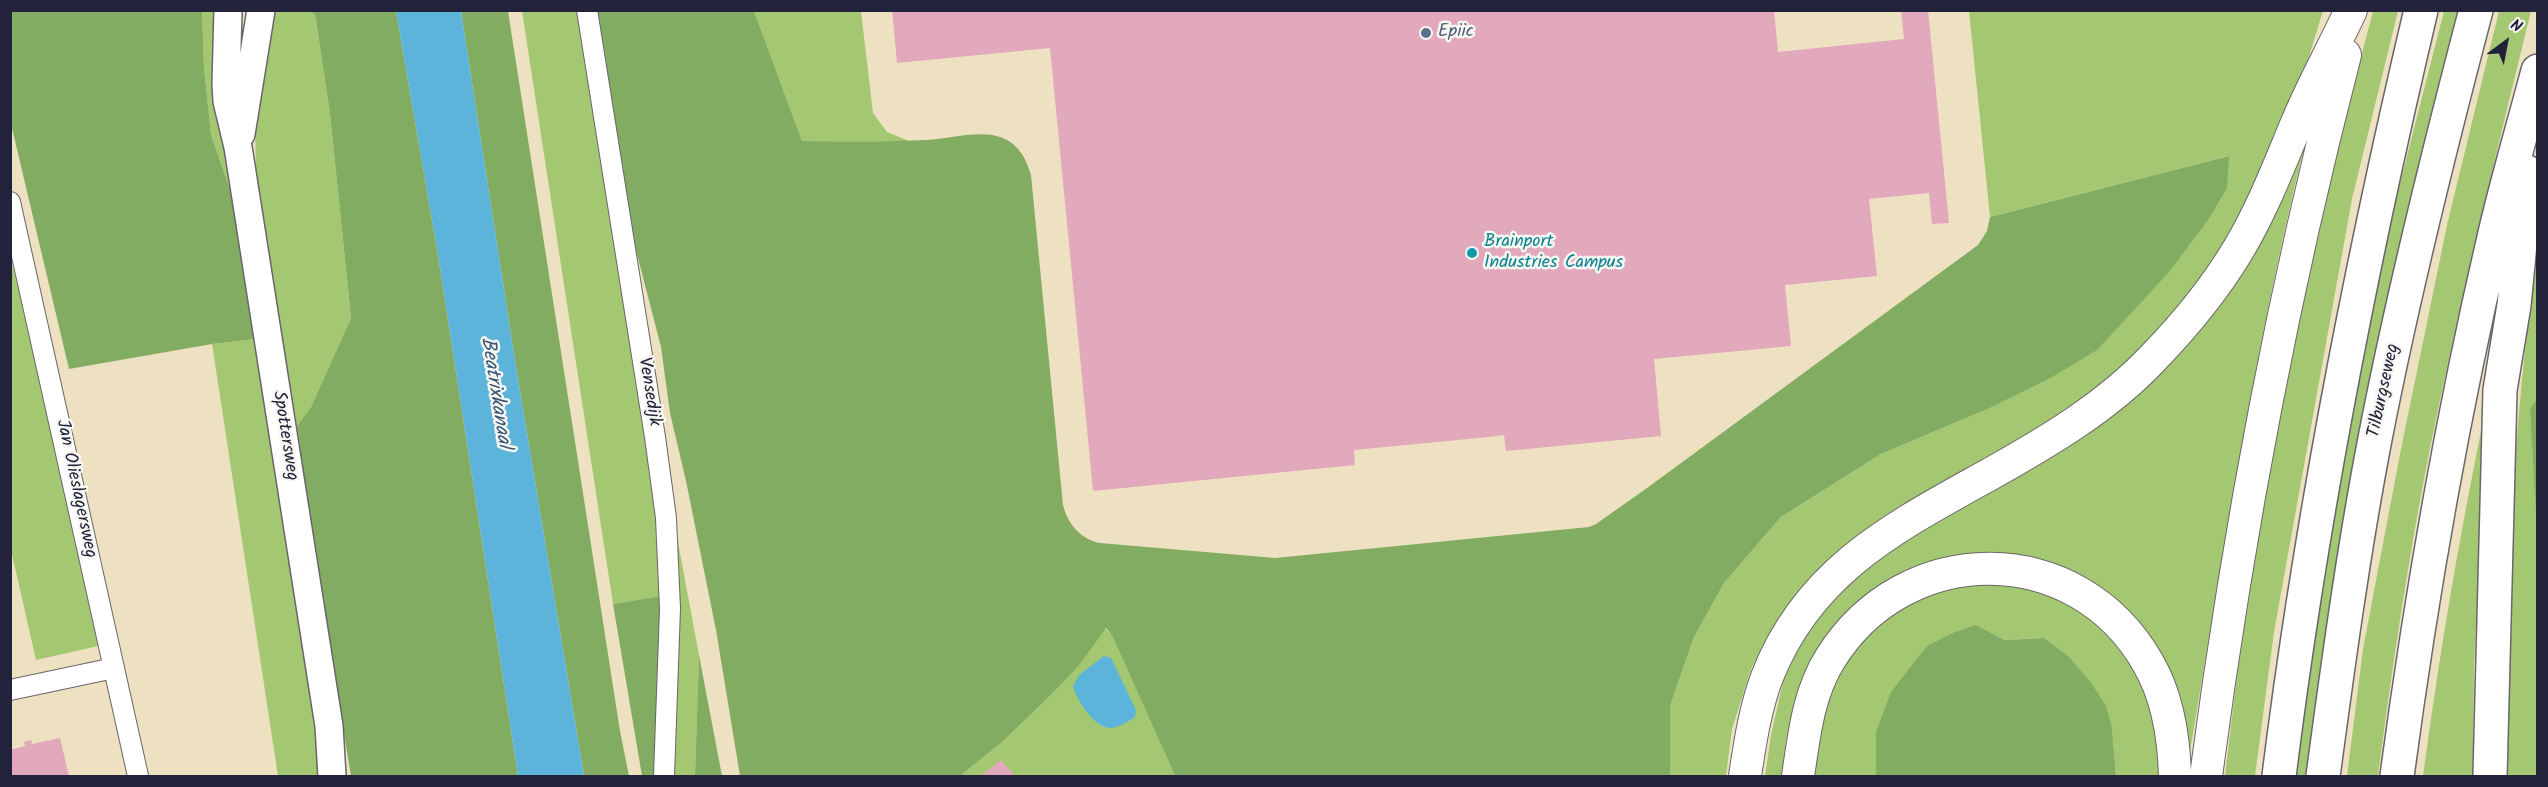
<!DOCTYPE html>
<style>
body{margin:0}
#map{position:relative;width:2548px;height:787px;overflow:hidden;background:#eee1c2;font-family:Kalam,sans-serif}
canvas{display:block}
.frame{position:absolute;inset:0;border:12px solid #22223b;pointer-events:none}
.north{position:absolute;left:2476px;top:12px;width:60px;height:60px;-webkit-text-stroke:4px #f6f6f2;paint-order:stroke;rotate:32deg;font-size:16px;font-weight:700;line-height:24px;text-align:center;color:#22223b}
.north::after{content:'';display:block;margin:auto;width:21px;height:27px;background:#22223b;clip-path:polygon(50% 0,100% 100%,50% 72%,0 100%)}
</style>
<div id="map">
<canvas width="2548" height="787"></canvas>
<div class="frame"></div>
<div class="north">N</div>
</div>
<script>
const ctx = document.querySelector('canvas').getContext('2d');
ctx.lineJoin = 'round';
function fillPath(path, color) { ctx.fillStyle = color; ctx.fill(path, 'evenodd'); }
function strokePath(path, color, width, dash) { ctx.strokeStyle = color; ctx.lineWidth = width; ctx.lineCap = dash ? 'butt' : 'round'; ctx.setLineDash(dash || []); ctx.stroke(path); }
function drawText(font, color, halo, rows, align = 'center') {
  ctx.font = font + ' Kalam,sans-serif'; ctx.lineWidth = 5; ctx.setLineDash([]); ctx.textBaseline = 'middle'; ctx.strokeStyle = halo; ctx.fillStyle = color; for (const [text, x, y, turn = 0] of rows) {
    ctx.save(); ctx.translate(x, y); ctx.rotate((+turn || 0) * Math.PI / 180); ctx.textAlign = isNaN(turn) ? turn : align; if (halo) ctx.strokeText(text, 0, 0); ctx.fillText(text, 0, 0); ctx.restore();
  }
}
fillPath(new Path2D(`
 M 202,11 L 221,11 L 233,198 L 211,135 L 204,67 Z
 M 270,11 L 309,11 L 315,14 L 330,114 L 351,318 L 311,407 L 297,426 L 269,274 L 256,185 L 255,107 Z
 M 522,11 L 578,11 L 636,367 L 656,509 L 661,596 L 613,604 Z
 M 754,11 L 861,11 L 873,113 L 887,132 L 909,141 L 802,141 Z
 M 1969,11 L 2323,11 L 2289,121 L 2233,245 L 2120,379 L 1827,567 L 1774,626 L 1751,669 L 1732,729 L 1726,776 L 1670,776 L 1670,706 L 1694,637 L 1724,583 L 1781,517 L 1881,454 L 1990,408 L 2049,379 L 2226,188 L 2228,156 L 1990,217 Z
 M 2373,11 L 2398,11 L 2352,199 L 2274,632 L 2255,776 L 2225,776 L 2243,625 L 2277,428 L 2327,189 Z
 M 2444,11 L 2461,11 L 2309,776 L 2294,776 L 2310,641 L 2345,439 L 2393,211 Z
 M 2499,11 L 2531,11 C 2495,158 2459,305 2429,453 C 2408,560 2392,668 2378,776 L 2347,776 L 2363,649 L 2401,449 L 2447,225 Z
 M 2316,100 C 2258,322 2224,550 2186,776 L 2176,724 L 2096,594 L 1934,569 L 1803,692 L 1786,740 L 1782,776 L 1765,776 L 1771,735 L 1783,682 L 1802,641 L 1840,583 L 2130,392 Z
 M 10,256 L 43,389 L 98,646 L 36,660 L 11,550 Z
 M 2537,259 L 2538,399 L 2530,410 L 2538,529 L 2537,776 L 2499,776 C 2500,685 2505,595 2512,504 C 2518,422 2524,340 2537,259 Z
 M 256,339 L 323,776 L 278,776 L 212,344 Z
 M 2498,351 L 2484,466 L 2474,665 L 2473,776 L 2423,776 C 2442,633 2467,492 2498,351 Z
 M 675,526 L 699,655 L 695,776 L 674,776 Z
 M 1972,576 L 2078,600 L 2149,683 L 2167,776 L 2116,776 L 2112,728 L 2044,638 L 2005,640 L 1976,625 L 1876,732 L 1876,776 L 1804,776 L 1831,678 L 1874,619 Z
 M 1104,628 L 1113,636 L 1175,776 L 960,776 L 1001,743 L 1048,698 L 1077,668 Z`), '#a4c871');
fillPath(new Path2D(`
 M 10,11 L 202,11 L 204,67 L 211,135 L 233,198 L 256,339 L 212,344 L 69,369 L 11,124 Z
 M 309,11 L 396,11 L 439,261 L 518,776 L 351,776 L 319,585 L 297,426 L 311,407 L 351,318 L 330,114 L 315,14 Z
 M 461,11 L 508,11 L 620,731 L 629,776 L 584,776 L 515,361 Z
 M 593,11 L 754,11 L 802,141 C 843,141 885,142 927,140 C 950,139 978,130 1000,137 C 1018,143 1026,158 1031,175 L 1063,505 C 1068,525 1081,539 1100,543 L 1275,558 L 1589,527 L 1596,524 L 1647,488 L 1978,245 L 1987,231 L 1990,217 L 2229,156 L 2227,188 L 2208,220 L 2169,272 L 2097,350 L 2049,379 L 1990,408 L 1881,454 L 1781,517 L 1724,583 L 1694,637 L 1670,706 L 1670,776 L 1175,776 L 1113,637 L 1106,628 L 1077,668 L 1048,698 L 1001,743 L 960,776 L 740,776 L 716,630 L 686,481 L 670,413 L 661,347 L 623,200 Z
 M 2537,399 L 2538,399 L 2537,529 L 2530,409 Z
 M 661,596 L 656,776 L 642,776 L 613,604 Z
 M 1976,625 L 2005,640 L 2044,638 L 2069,657 L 2092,684 L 2106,706 L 2112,728 L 2116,776 L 1876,776 L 1876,732 L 1891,692 L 1927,646 L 1955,632 Z
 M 699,655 L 722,776 L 695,776 Z`), '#83ac63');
fillPath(new Path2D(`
 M 396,11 L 461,11 L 515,361 L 584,776 L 518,776 L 439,261 Z
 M 1104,656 L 1111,658 L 1136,710 L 1135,717 C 1127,722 1118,728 1109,728 C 1093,726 1076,699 1073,686 L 1079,675 Z`), '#5db4da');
fillPath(new Path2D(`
 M 892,10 L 1774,10 L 1778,52 L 1904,39 L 1901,10 L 1928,10 L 1949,223 L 1932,224 L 1929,193 L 1869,199 L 1877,276 L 1785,285 L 1791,346 L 1654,359 L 1661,436 L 1506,451 L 1504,435 L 1489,437 L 1354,450 L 1355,465 L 1093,491 L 1050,48 L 897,63 Z
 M 60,738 L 69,776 L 10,776 L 10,750 L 25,746 L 24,742 L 31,740 L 32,744 Z
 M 1001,760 L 1015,776 L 981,776 Z`), '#e2a8bc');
const minor = new Path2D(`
 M 587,10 L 655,437 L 666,518 L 670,609 L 664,776
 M 10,202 L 138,776
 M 10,690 L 114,668`);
const secondary = new Path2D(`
 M 228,10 L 226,84 L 227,101 L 238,147 L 329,726 L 332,776
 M 241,134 L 261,10`);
const trunk = new Path2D(`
 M 1745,776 C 1750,743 1755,709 1767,677 C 1809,569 1897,526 1992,473 C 2049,441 2108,406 2153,358 C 2185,325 2214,290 2238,250 C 2262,210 2278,168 2296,125 C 2312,86 2333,49 2351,10
 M 1798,776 C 1804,737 1808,694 1830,659 C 1905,538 2077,538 2148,663 C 2168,697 2174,738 2175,776
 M 2206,776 C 2238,533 2283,293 2345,55`);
const motorway = new Path2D(`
 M 2279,776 C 2311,519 2361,264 2421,10
 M 2323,776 C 2338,665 2353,554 2374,444 C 2402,298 2438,154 2476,10
 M 2397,776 C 2421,597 2452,418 2493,242 C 2506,184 2523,128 2538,71
 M 2490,776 L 2500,390 L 2514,305 L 2527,172`);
strokePath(minor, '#69656a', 22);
strokePath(secondary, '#69656a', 30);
strokePath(trunk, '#69656a', 34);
strokePath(motorway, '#69656a', 36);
strokePath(minor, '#fff', 20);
strokePath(secondary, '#fff', 27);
strokePath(trunk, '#fff', 32);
strokePath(motorway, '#fff', 33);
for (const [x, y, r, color] of [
 [1426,33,6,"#5c6f8a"],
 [1472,253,6,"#0f9aa8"]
]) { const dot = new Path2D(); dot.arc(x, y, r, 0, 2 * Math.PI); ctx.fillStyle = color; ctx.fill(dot); strokePath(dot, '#f6f6f2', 2); }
drawText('18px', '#4e5e75', '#f6f6f2', [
 ["Epiic",1438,33]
], 'left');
drawText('18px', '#0d838f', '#f6f6f2', [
 ["Brainport",1484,243],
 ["Industries Campus",1484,264]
], 'left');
drawText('18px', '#22223b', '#f6f6f2', [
 ["Tilburgseweg",2385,391,-78],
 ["Vensedijk",648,392,81],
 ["Spottersweg",284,436,81],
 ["Jan Olieslagersweg",75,489,78]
]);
drawText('italic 20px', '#375573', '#f6f6f2', [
 ["Beatrixkanaal",494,393,81]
]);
</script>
